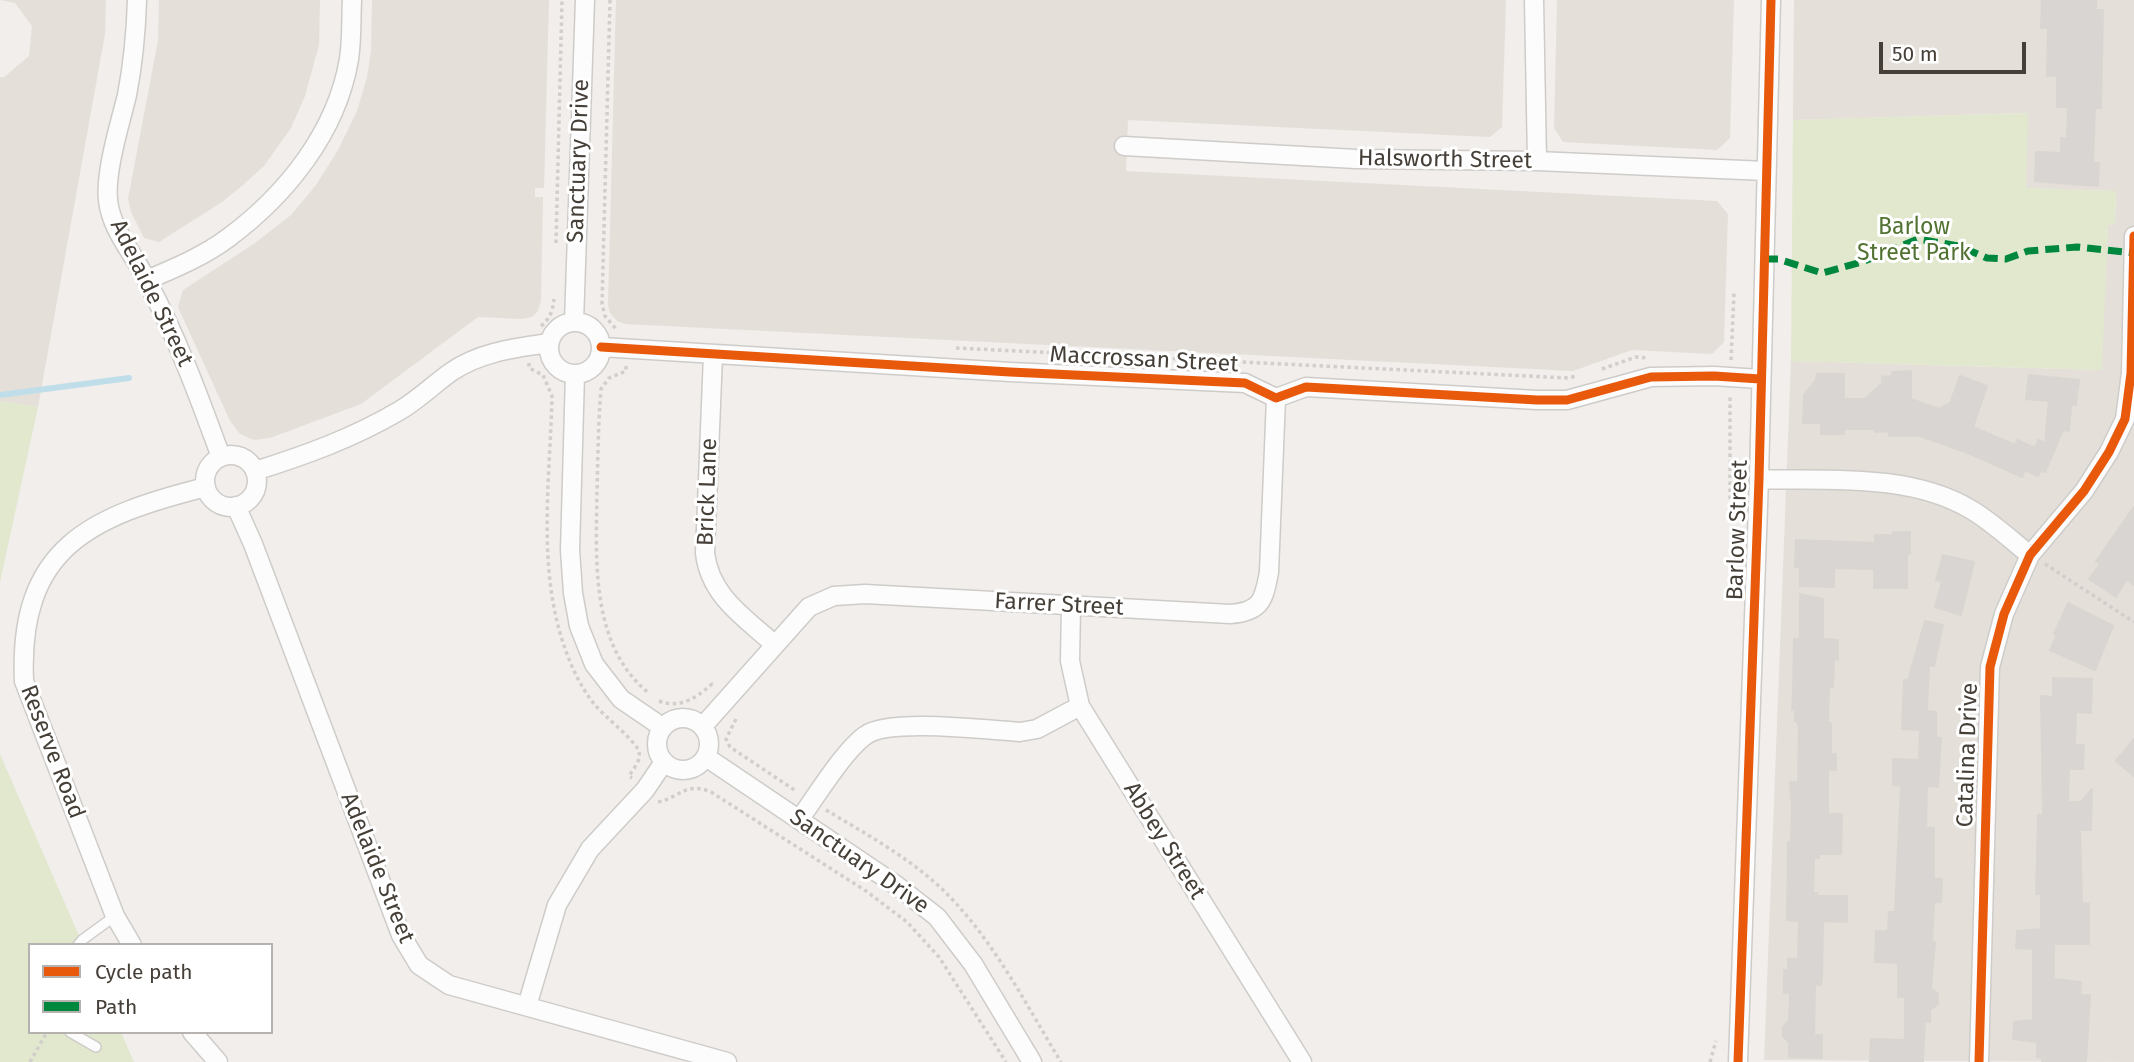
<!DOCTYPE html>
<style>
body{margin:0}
#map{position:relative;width:2134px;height:1062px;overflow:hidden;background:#f1eeeb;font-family:"Fira Sans",sans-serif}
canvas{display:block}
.legend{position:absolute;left:28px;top:943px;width:245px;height:91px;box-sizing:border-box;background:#fff;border:2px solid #b5b2af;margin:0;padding:9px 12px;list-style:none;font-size:21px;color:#453f38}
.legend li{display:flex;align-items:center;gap:14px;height:35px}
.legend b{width:35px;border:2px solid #b5b2af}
.scale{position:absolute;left:1879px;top:42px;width:147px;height:32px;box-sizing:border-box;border:4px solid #453f38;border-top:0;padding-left:9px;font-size:21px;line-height:24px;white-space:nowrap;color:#453f38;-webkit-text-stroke:5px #fff;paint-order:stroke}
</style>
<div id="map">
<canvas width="2134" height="1062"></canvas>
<ul class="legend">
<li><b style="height:9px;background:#e8590c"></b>Cycle path</li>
<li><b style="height:9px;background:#00873e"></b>Path</li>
</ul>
<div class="scale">50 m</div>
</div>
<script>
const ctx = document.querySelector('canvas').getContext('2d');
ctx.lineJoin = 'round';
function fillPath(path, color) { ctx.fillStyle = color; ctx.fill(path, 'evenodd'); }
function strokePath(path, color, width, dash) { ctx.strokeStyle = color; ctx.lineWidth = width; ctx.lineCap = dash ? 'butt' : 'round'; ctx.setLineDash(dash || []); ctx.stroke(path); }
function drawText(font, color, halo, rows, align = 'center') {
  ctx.font = font + ' "Fira Sans",sans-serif'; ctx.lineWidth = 6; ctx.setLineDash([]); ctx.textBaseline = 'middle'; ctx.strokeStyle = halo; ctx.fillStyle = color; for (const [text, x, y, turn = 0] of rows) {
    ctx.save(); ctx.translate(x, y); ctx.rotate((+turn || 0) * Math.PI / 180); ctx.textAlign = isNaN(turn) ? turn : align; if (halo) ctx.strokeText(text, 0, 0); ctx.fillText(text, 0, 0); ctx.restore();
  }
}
fillPath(new Path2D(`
 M 0,0 L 106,0 L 105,34 L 38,407 L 0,401 L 0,77 L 4,77 L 29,56 L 32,26 L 15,3 Z
 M 159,0 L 320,0 L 319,45 L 305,96 L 291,128 L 264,166 L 243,185 L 222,202 L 159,242 L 144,238 L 131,212 L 128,199 L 158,40 Z
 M 372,0 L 549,0 L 544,188 L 535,188 L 535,197 L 543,197 L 541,301 L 538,311 L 532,317 L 522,319 L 478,317 L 361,404 L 270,438 L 254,440 L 240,434 L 230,421 L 178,307 L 183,290 L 255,243 L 291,215 L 316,185 L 338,150 L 357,111 L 367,77 L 371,51 Z
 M 616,0 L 1506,0 L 1502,127 L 1490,137 L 1128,120 L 1126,171 L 1717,201 L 1728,214 L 1724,342 L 1712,354 L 1632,350 L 1573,371 L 625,324 L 617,321 L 610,313 L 608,305 Z
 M 1557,0 L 1734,0 L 1730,138 L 1717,150 L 1563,142 L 1554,128 Z
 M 1794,0 L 2134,0 L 2134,1062 L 1764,1060 L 1791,361 L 2101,370 L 2108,225 L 2115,224 L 2116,191 L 2026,188 L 2027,113 L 1793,120 Z`), '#e4dfd9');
fillPath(new Path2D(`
 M 2028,113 L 2026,188 L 2116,191 L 2115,224 L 2108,225 L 2102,370 L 1791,361 L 1793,120 Z
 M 0,401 L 38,407 L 0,582 Z
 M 0,754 L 83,945 L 30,945 L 30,1032 L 121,1032 L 134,1062 L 0,1062 Z`), '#e1e8ce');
strokePath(new Path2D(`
 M 0,395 L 129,378`), '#c0deea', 6);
const building = new Path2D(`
 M 2042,0 L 2096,0 L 2096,10 L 2103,10 L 2101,108 L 2095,108 L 2093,163 L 2099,163 L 2098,186 L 2035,181 L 2036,152 L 2061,153 L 2061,138 L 2067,138 L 2068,107 L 2057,107 L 2057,76 L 2047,76 L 2048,28 L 2041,28 Z
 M 1911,371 L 1911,399 L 1939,409 L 1950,403 L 1960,376 L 1987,386 L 1973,427 L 2015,445 L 2017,440 L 2035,448 L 2038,440 L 2045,443 L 2049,401 L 2026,399 L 2029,375 L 2079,380 L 2076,405 L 2071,405 L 2069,431 L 2063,430 L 2045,472 L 2042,471 L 2042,467 L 2038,476 L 2025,470 L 2022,477 L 1968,453 L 1920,436 L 1889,436 L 1889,431 L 1875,432 L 1875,429 L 1844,429 L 1844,434 L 1821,434 L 1821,423 L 1803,423 L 1804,395 L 1816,380 L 1817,374 L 1844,374 L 1844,399 L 1865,399 L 1882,383 L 1882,377 L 1892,376 L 1892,372 Z
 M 2134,507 L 2134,585 L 2126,580 L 2116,597 L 2089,579 L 2100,564 L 2096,561 Z
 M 1893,532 L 1910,532 L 1910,554 L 1907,554 L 1907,588 L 1874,588 L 1874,569 L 1834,568 L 1834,587 L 1800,586 L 1800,567 L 1795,567 L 1796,540 L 1875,543 L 1875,535 L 1893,535 Z
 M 1943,555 L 1974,562 L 1961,615 L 1935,607 L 1942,581 L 1936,580 Z
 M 1800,594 L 1823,599 L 1823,639 L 1838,640 L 1838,660 L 1834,659 L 1833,687 L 1829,687 L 1828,723 L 1831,723 L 1831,754 L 1836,754 L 1836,770 L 1828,770 L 1828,814 L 1842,814 L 1841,854 L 1819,854 L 1819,858 L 1814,858 L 1813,893 L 1817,893 L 1817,896 L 1847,896 L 1847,922 L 1823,921 L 1822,977 L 1821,985 L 1815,985 L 1814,1035 L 1822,1035 L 1822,1058 L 1789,1057 L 1789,1042 L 1783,1036 L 1783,1027 L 1789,1020 L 1790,993 L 1784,993 L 1784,970 L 1788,970 L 1788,959 L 1798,959 L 1799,921 L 1787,920 L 1788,842 L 1791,843 L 1792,804 L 1790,782 L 1798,782 L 1799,730 L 1797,721 L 1795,721 L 1795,710 L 1792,710 L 1793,695 L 1794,639 L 1800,639 Z
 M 2068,603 L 2113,626 L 2095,670 L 2050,650 L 2057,635 L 2054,634 Z
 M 1925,621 L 1943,625 L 1934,666 L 1929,665 L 1927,711 L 1936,712 L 1936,738 L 1941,738 L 1938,787 L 1927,786 L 1926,827 L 1934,828 L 1934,879 L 1942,879 L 1941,902 L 1934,902 L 1932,942 L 1935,942 L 1931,988 L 1938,994 L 1938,1004 L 1930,1010 L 1930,1022 L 1925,1022 L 1923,1062 L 1870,1062 L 1871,1039 L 1905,1040 L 1905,997 L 1898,997 L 1898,963 L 1875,962 L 1876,931 L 1888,931 L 1889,912 L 1895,912 L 1901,786 L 1893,785 L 1893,759 L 1919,760 L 1920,730 L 1902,729 L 1904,680 L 1908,680 Z
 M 2053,678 L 2092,679 L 2091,713 L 2076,712 L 2075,745 L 2084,745 L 2083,769 L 2069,769 L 2068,802 L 2081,802 L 2092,789 L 2091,830 L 2080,830 L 2082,903 L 2089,904 L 2089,944 L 2054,944 L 2054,979 L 2081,982 L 2080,995 L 2090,995 L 2086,1062 L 2042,1062 L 2042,1058 L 2037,1057 L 2037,1042 L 2013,1039 L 2014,1022 L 2033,1020 L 2033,949 L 2016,948 L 2017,931 L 2041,929 L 2041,894 L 2036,894 L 2038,815 L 2043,815 L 2041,696 L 2053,697 Z
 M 2134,739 L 2134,776 L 2116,761 Z`);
fillPath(building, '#d9d5d2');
strokePath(building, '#d9d5d1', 2);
const lane = new Path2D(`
 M 78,945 L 82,940 L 115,916
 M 70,1032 L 96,1047`);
const street = new Path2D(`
 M 137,0 C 136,32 133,64 127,95 C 120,124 105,171 108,200 C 111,230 134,254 147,281 C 177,337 199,397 221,457
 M 1534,0 L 1537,161
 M 1124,146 L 1356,159 L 1537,161 L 1766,171
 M 147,280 C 175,268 204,256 228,238 C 286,195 337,132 349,59 C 352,40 351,19 352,0
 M549 348a26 26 0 1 1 52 0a26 26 0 1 1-52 0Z
 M 574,322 L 585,0
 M 601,347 L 1010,372 L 1245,383 L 1276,398 L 1306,387 L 1537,400 L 1567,400 L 1651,377 L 1714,376 L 1760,379
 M 713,355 L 705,553 C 710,596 744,617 774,644
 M 575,375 L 570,550 L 573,593 L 579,626 L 594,664 L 621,699 L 662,727
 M205 481a26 26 0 1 1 52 0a26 26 0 1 1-52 0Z
 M 255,471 C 306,455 353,438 399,411 C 418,400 434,384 451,372 C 480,352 515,348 549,343
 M 1759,479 C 1828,481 1909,473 1970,509 C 1991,521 2011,540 2030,555
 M 236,506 L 253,544 L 401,935 L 419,965 L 449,985 L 727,1062
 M 1071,606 L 1070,661 L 1080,706 L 1302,1062
 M657 744a26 26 0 1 1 52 0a26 26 0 1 1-52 0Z
 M 703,726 L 809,607 L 834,596 L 865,594 L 1230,614 C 1261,612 1264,600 1269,572 L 1276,398
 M 706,757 L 896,885 L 937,917 L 973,964 L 1032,1062
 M 799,820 C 815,798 845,749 866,735 C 890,718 987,730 1020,732 L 1037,729 L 1080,706
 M 132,945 L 115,916 L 24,681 C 18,547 91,516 206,487
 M 527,1006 L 557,905 L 590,849 L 645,790 L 664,762
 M 192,1032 L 218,1062
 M 1738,1062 L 1759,479 L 1771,0
 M 1979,1062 L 1990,667 L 2004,614 L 2030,555 L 2084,491 L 2109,452 L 2125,419 L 2131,373 L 2134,236`);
strokePath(lane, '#ceccc9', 12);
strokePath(street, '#ceccc9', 21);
strokePath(new Path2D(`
 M 610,0 L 602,304 L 605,316 L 616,329
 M 556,243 L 562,0
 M 541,326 C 550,319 553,310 554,299
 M 956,348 L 1568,378 L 1577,376
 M 1731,360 L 1734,293
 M 529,363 L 529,368 L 543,375 L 552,396 C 550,482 536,572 567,654 C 574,673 583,690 595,705 C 604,716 637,742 639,752 C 641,761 633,769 629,776 L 632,778
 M 626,366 L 626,371 L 609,378 L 601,389 C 598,424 598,458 597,492 C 596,560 590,647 650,694
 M 1602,369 L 1636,357 L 1648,358
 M 1730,506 L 1730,396
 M 2045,564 L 2134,622
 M 659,701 C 680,709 696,698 712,684 L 714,686
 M 736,719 L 726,739 L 730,747 L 796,791
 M 658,802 C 679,798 686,781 711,792 L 866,891 L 907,922 L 939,957 L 1006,1062
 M 826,810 C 866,834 908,857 942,889 C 992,937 1025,1003 1061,1062
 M 30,1062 L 47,1032
 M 1710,1062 L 1716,1041`), '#d1cecc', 3.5, [3.5, 3.5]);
strokePath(lane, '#fdfcfc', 9);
strokePath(street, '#fdfcfc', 18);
strokePath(new Path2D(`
 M 1764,259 L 1778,259 L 1822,273 L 1862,262 L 1918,239 L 1959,246 L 1987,258 L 2006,259 L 2028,251 L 2077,247 L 2134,253`), '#00873e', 7, [14, 7]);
strokePath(new Path2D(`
 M 601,347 L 1010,372 L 1245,383 L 1276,398 L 1306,387 L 1537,400 L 1567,400 L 1651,377 L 1714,376 L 1760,379
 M 1738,1062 L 1759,479 L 1771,0
 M 1979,1062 L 1990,667 L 2004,614 L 2030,555 L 2084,491 L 2109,452 L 2125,419 L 2131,373 L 2134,236`), '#e8590c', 9);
drawText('23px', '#453f38', '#fff', [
 ["Halsworth Street",1445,160,1],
 ["Sanctuary Drive",579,161,-88],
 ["Adelaide Street",151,293,64],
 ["Maccrossan Street",1144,360,3],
 ["Brick Lane",708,492,-88],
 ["Barlow Street",1738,530,-88],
 ["Farrer Street",1059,605,3],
 ["Reserve Road",52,752,69],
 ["Catalina Drive",1968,755,-88],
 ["Abbey Street",1164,841,58],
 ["Sanctuary Drive",859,862,35],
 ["Adelaide Street",377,868,68]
]);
drawText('23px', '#517231', '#fff', [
 ["Barlow",1914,228],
 ["Street Park",1914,254]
]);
</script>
